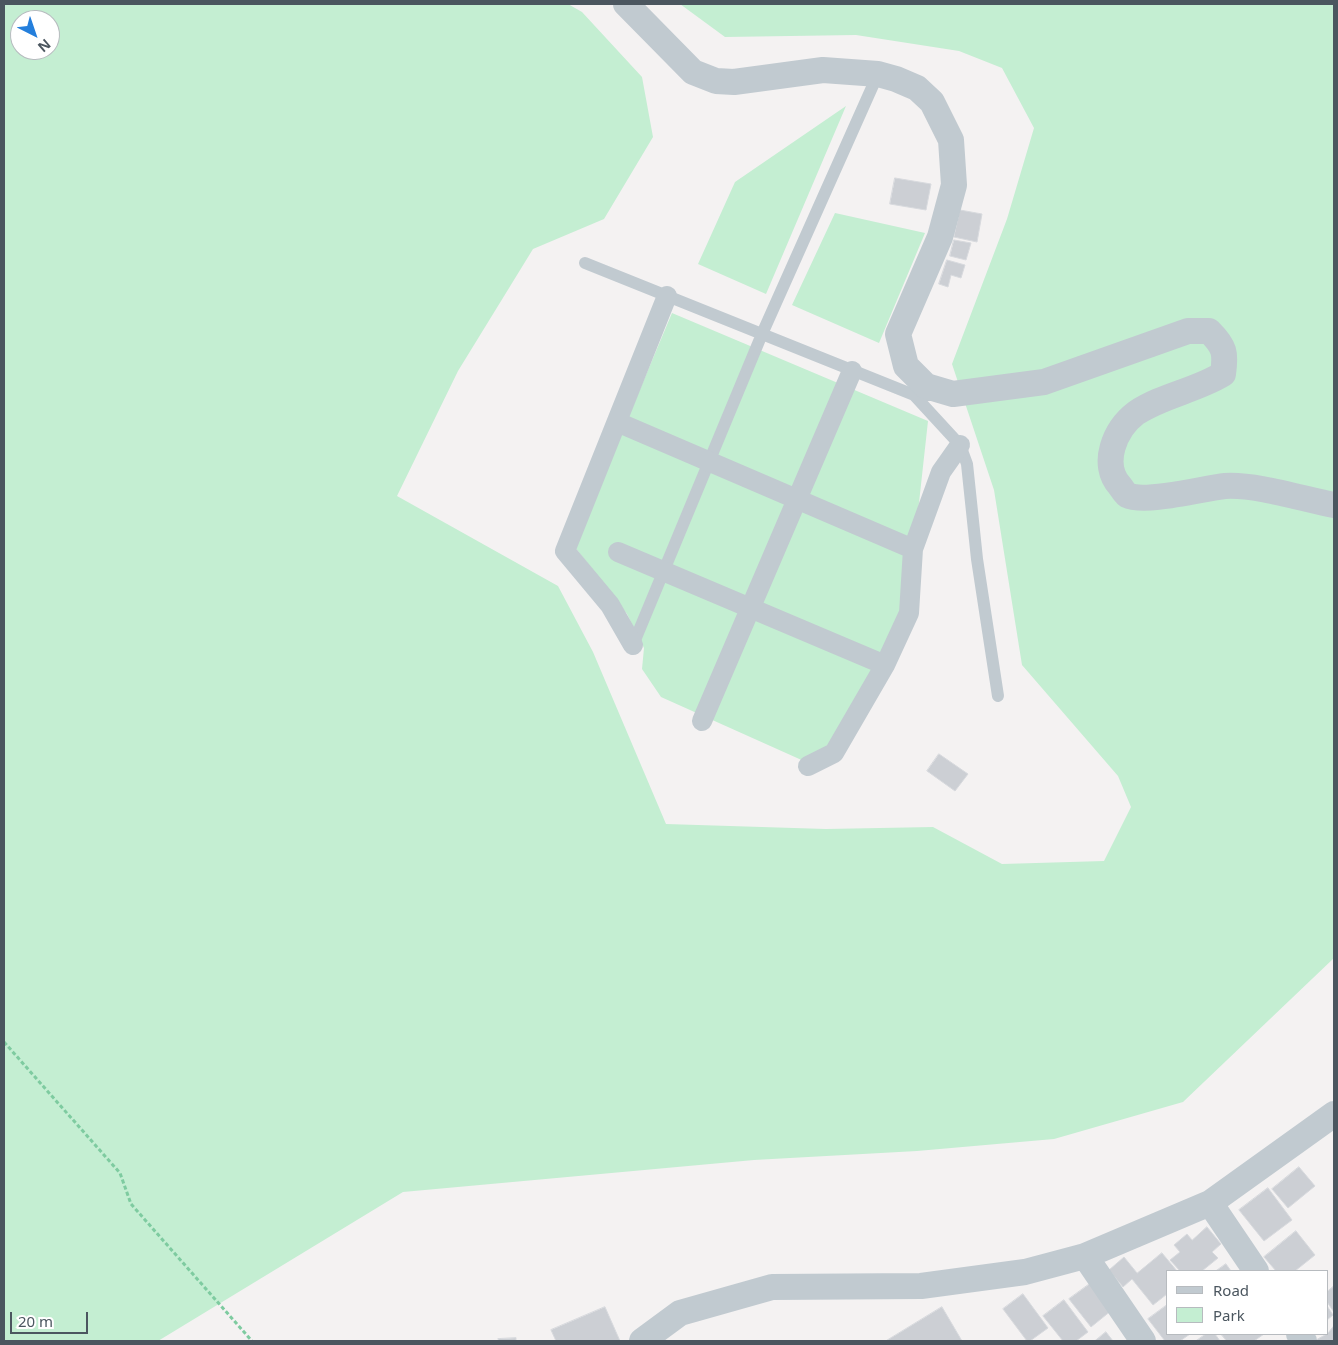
<!DOCTYPE html>
<style>
body{margin:0}
#map{position:relative;width:1338px;height:1345px;overflow:hidden;background:#f4f2f2;font-family:"Noto Sans",sans-serif}
canvas{display:block}
.frame{position:absolute;inset:0;border:5px solid #4b565f;pointer-events:none}
.legend{position:absolute;left:1166px;top:1270px;width:162px;height:65px;box-sizing:border-box;background:#fff;border:1px solid #b7bbbf;margin:0;padding:6px 9px;list-style:none;font-size:15px;color:#4b565f}
.legend li{display:flex;align-items:center;gap:10px;height:25px}
.legend b{width:25px;border:1px solid #b7bbbf}
.north{position:absolute;left:10px;top:10px;width:50px;height:50px;box-sizing:border-box;background:#fff;border:1px solid #b7bbbf;border-radius:50%;rotate:139deg;font-size:14px;font-weight:700;line-height:20px;text-align:center;color:#4b565f}
.north::after{content:'';display:block;margin:auto;width:18px;height:22px;background:#247fdc;clip-path:polygon(50% 0,100% 100%,50% 72%,0 100%)}
.scale{position:absolute;left:10px;top:1312px;width:78px;height:22px;box-sizing:border-box;border:2px solid #4b565f;border-top:0;padding-left:6px;font-size:15px;line-height:18px;white-space:nowrap;color:#4b565f;-webkit-text-stroke:4px #fff;paint-order:stroke}
</style>
<div id="map">
<canvas width="1338" height="1345"></canvas>
<div class="frame"></div>
<ul class="legend">
<li><b style="height:6px;background:#c1cad0"></b>Road</li>
<li><b style="height:14px;background:#c4eed2"></b>Park</li>
</ul>
<div class="north">N</div>
<div class="scale">20 m</div>
</div>
<script>
const ctx = document.querySelector('canvas').getContext('2d');
ctx.lineJoin = 'round';
function fillPath(path, color) { ctx.fillStyle = color; ctx.fill(path, 'evenodd'); }
function strokePath(path, color, width, dash) { ctx.strokeStyle = color; ctx.lineWidth = width; ctx.lineCap = dash ? 'butt' : 'round'; ctx.setLineDash(dash || []); ctx.stroke(path); }
fillPath(new Path2D(`
 M 4,4 L 568,4 L 582,12 L 642,77 L 653,137 L 604,219 L 533,249 L 458,371 L 397,496 L 558,586 L 593,652 L 666,824 L 826,829 L 933,827 L 1002,864 L 1104,861 L 1131,807 L 1118,776 L 1022,665 L 994,490 L 952,364 L 1007,219 L 1034,128 L 1002,68 L 959,51 L 856,35 L 725,37 L 680,4 L 1334,4 L 1334,958 L 1183,1102 L 1054,1139 L 917,1151 L 754,1160 L 403,1192 L 158,1341 L 4,1341 ZM 20,20 L 50,20 L 50,50 L 20,50 Z
 M 846,106 L 766,294 L 698,264 L 735,182 Z
 M 835,213 L 925,233 L 879,343 L 792,305 Z
 M 672,313 L 928,421 L 916,530 L 904,611 L 830,750 L 806,762 L 661,697 L 642,669 L 644,648 L 627,614 L 574,546 Z`), '#c4eed2');
const building = new Path2D(`
 M 895,178 L 931,184 L 926,210 L 890,204 Z
 M 960,210 L 982,214 L 977,242 L 954,237 Z
 M 954,240 L 971,243 L 966,260 L 950,256 Z
 M 947,260 L 965,265 L 961,278 L 951,275 L 948,287 L 939,284 Z
 M 939,754 L 968,774 L 955,791 L 927,771 Z
 M 1299,1167 L 1315,1186 L 1288,1208 L 1272,1189 Z
 M 1268,1188 L 1292,1220 L 1264,1241 L 1239,1210 Z
 M 1207,1227 L 1221,1244 L 1212,1252 L 1218,1258 L 1202,1271 L 1180,1271 L 1170,1260 L 1180,1252 L 1174,1245 L 1187,1234 L 1192,1240 Z
 M 1296,1231 L 1315,1255 L 1295,1271 L 1276,1271 L 1264,1257 Z
 M 1162,1253 L 1177,1271 L 1167,1271 L 1167,1294 L 1153,1305 L 1132,1279 L 1123,1287 L 1109,1270 L 1124,1257 L 1137,1273 Z
 M 1226,1264 L 1231,1271 L 1216,1271 Z
 M 1091,1283 L 1112,1310 L 1091,1327 L 1069,1299 Z
 M 1334,1286 L 1334,1312 L 1327,1302 L 1327,1292 Z
 M 1023,1294 L 1048,1328 L 1030,1341 L 1027,1341 L 1003,1309 Z
 M 1064,1300 L 1088,1332 L 1076,1341 L 1063,1341 L 1043,1316 Z
 M 1167,1305 L 1167,1334 L 1190,1334 L 1180,1341 L 1165,1341 L 1148,1319 Z
 M 1327,1306 L 1333,1315 L 1327,1320 Z
 M 605,1307 L 620,1341 L 556,1341 L 551,1330 Z
 M 942,1307 L 962,1341 L 886,1341 Z
 M 1334,1326 L 1334,1341 L 1314,1341 L 1327,1334 Z
 M 1106,1332 L 1113,1341 L 1095,1341 Z
 M 1206,1334 L 1215,1334 L 1220,1341 L 1196,1341 Z
 M 1221,1334 L 1264,1334 L 1254,1341 L 1227,1341 Z
 M 516,1338 L 516,1341 L 499,1341 L 498,1339 Z`);
fillPath(building, '#cccfd4');
strokePath(building, '#d7d9dd', 1);
strokePath(new Path2D(`
 M 4,1042 L 120,1173 L 131,1204 L 252,1341`), '#7ecba0', 3, [4, 2.5]);
strokePath(new Path2D(`
 M 585,263 L 914,395 L 932,395
 M 914,395 L 960,445 L 967,464 L 977,559 L 998,696
 M 633,645 L 762,334 L 878,74`), '#c1cad0', 12);
strokePath(new Path2D(`
 M 617,422 L 913,549
 M 618,552 L 885,665
 M 633,645 L 610,605 L 565,551 L 667,296
 M 702,721 L 852,371
 M 808,766 L 834,753 L 885,665 L 909,613 L 913,549 L 941,472 L 960,445`), '#c1cad0', 20);
strokePath(new Path2D(`
 M 626,4 L 693,72 L 716,81 L 734,82 L 823,70 L 878,74 L 896,79 L 917,88 L 932,102 L 951,140 L 954,185 L 940,237 L 898,334 L 906,366 L 926,386 L 953,394 L 1044,382 L 1188,331 L 1209,331 C 1225,347 1226,353 1223,374 C 1195,391 1163,395 1136,413 C 1115,429 1100,464 1120,486 C 1122,489 1125,493 1127,495 C 1145,504 1204,488 1225,486 C 1256,484 1303,499 1334,505
 M 1210,1203 L 1256,1271
 M 1085,1256 L 1143,1341
 M 1299,1334 L 1304,1341
 M 642,1341 L 680,1313 L 772,1287 L 921,1286 L 1025,1272 L 1085,1256 L 1210,1203 L 1334,1114`), '#c1cad0', 26);
</script>
